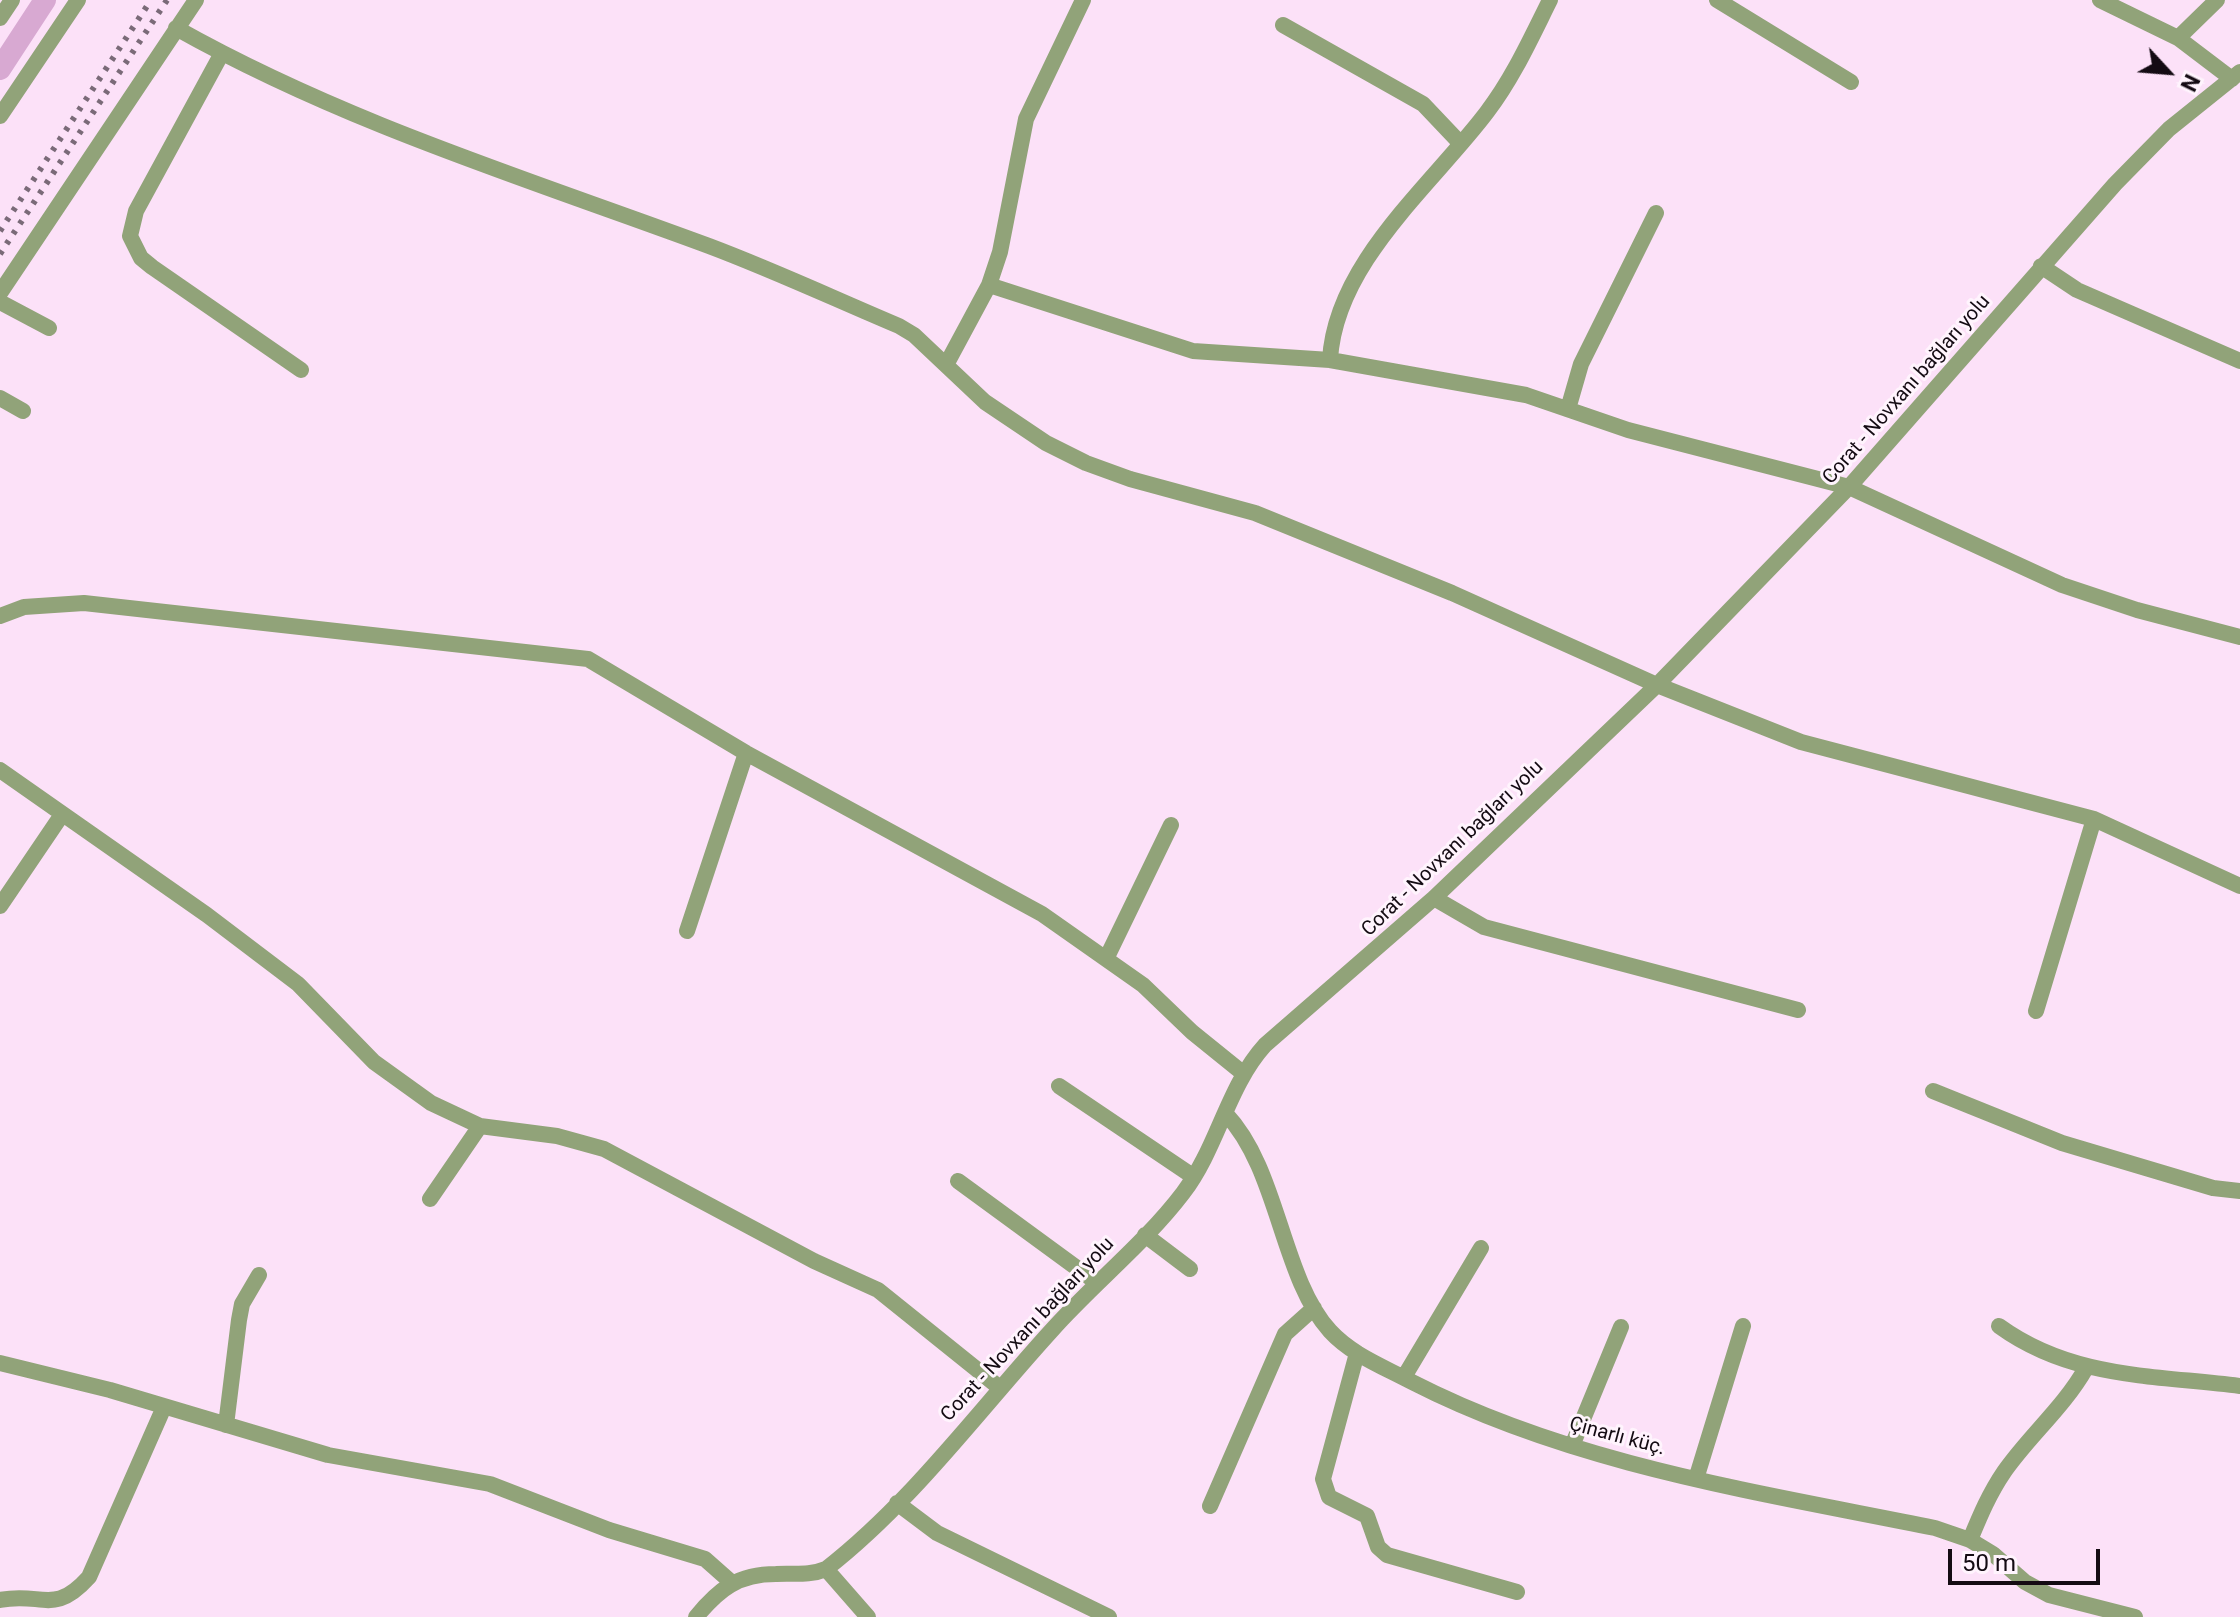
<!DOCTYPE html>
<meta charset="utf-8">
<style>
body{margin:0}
#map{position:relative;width:2240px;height:1617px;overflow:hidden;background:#fce1f8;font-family:Roboto,sans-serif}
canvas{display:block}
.north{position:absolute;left:2128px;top:32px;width:80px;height:80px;-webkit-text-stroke:6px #fff4fd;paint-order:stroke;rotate:116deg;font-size:22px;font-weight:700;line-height:32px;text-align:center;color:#140b13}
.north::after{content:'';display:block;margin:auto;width:28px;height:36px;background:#140b13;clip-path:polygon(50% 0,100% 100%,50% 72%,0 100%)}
.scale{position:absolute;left:1948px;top:1549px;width:152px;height:36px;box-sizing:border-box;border:4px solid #140b13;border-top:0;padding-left:10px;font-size:24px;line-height:28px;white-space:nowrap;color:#140b13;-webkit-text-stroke:6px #fff4fd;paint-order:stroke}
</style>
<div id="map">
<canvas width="2240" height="1617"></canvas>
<div class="north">N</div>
<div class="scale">50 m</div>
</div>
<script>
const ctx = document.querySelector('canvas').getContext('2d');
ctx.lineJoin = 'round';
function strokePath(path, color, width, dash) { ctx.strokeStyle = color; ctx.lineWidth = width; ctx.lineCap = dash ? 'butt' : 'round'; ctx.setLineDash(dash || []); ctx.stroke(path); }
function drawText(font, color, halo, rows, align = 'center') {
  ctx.font = font + ' Roboto,sans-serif'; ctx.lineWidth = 6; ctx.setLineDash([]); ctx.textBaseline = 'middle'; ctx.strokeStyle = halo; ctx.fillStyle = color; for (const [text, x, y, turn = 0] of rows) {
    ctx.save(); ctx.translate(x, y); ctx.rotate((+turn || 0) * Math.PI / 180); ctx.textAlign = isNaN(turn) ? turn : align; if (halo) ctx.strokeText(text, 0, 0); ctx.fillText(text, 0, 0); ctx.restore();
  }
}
strokePath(new Path2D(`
 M 0,69 L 45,0`), '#d8a9d2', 22);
strokePath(new Path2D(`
 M 1717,0 L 1851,82
 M 2100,0 L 2178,38 L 2232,79
 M 0,18 L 12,0
 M 1283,25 L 1423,104 L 1460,143
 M 176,28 C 345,123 528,179 709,246 C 773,270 835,299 899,326 L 914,335 L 985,402 L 1046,443 L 1086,463 L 1130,479 L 1255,513 L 1452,593 L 1657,685 L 1801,742 L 2094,819 L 2240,886
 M 2178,38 L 2217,0
 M 222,53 L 136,211 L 130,236 L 141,258 L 152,267 L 301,370
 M 0,116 L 78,0
 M 2041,266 L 2077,290 L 2240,361
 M 989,285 L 1193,351 L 1330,360 L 1526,395 L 1628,430 L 1849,487 L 2062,585 L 2137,610 L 2240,637
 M 0,293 L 196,0
 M 0,302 L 49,328
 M 1330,360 C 1335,263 1432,185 1487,112 C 1513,78 1531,38 1550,0
 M 946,365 L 989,285 L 1000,252 L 1026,119 L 1083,0
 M 0,398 L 23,411
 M 1568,409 L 1581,364 L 1656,213
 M 0,616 L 24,607 L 84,603 L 588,659 L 746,753 L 1042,914 L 1143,985 L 1192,1032 L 1244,1074
 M 0,770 L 207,915 L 298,984 L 374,1062 L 431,1103 L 480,1126 L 557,1136 L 604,1149 L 814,1261 L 878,1290 L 1000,1388
 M 1434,898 L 1484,927 L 1798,1010
 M 0,906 L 61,816
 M 687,931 L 746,753
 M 1107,957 L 1171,825
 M 2036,1011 L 2094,819
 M 1059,1086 L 1194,1177
 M 1933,1091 L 2062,1143 L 2213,1188 L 2240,1191
 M 1226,1114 C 1279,1170 1281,1277 1330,1331 C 1352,1355 1384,1367 1412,1382 C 1574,1465 1758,1492 1935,1528 L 1970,1540 L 1993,1554 L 2025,1582 L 2049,1595 L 2135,1617
 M 958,1181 L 1096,1282
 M 430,1199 L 480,1126
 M 1145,1235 L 1190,1269
 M 1999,1326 C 2072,1379 2154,1375 2240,1386
 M 1357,1353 L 1323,1479 L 1329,1497 L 1367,1516 L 1378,1547 L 1387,1555 L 1517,1592
 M 0,1363 L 110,1390 L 328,1455 L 490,1484 L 609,1530 L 705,1559 L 731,1582
 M 1404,1377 L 1481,1248
 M 226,1425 L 239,1320 L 242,1304 L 259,1275
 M 1572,1446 L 1621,1327
 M 1696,1479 L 1743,1326
 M 897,1503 L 937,1533 L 1109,1617
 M 1210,1506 L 1285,1334 L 1314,1308
 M 1970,1540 C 1980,1516 1989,1494 2004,1472 C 2029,1436 2064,1407 2086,1368
 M 826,1569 L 868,1617
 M 0,1600 C 42,1591 53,1617 89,1577 L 164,1407
 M 696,1617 C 719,1589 738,1574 776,1574 C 794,1573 809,1576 826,1569 C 912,1502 979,1410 1052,1330 C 1094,1283 1145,1243 1183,1193 C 1218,1147 1227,1087 1265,1045 L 1434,898 L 1657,685 L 1849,487 L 2115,184 L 2169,129 L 2240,72`), '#91a379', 16);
strokePath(new Path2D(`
 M 0,231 L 151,0
 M 0,254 L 167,0`), '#7a6a78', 6, [4, 8]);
drawText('20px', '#140b13', '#fff4fd', [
 ["Corat - Novxanı bağları yolu",1907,390,-49],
 ["Corat - Novxanı bağları yolu",1453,849,-44],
 ["Corat - Novxanı bağları yolu",1028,1330,-47],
 ["Çinarlı küç.",1617,1437,15]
]);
</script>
